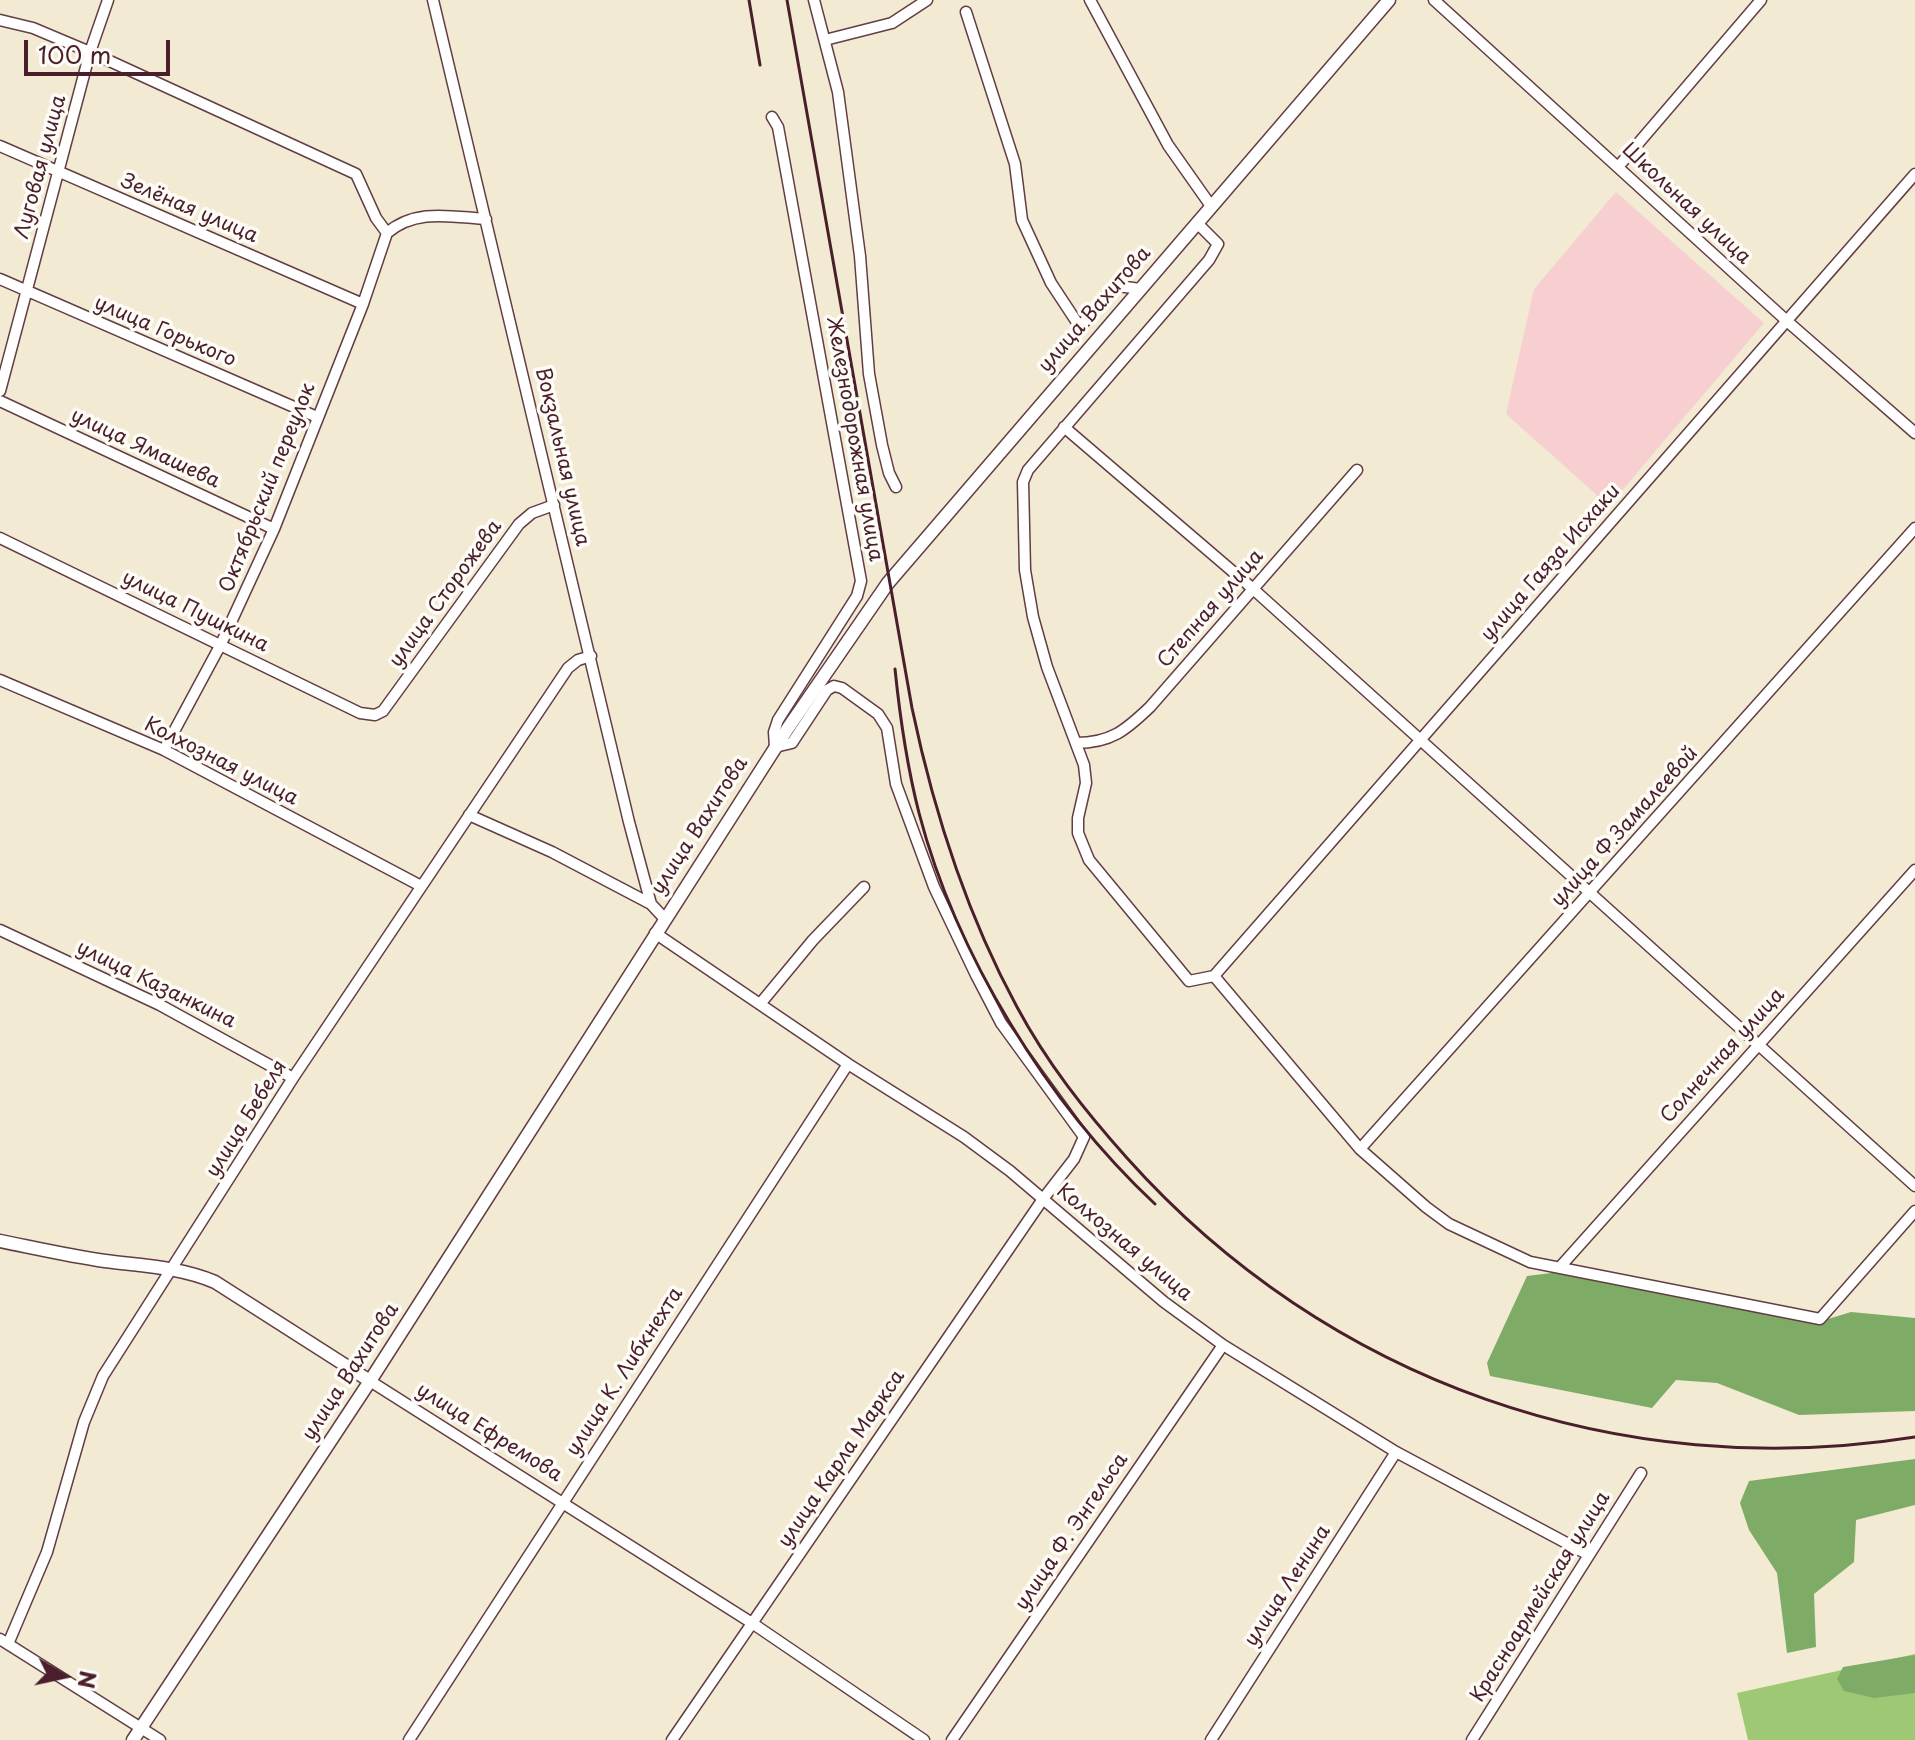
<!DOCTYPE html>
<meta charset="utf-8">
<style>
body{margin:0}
#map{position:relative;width:1915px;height:1740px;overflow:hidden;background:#f3ead3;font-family:"Playpen Sans",sans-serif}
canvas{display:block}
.north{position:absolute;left:24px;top:1636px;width:80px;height:80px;-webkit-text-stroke:6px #fdfcf7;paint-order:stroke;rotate:99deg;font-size:22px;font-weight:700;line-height:32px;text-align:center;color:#4a1f2b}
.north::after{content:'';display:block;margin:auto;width:28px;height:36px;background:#4a1f2b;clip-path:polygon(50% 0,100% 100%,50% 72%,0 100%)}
.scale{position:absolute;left:24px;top:40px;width:146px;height:36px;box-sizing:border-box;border:4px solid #4a1f2b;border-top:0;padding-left:10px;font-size:24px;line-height:28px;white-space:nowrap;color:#4a1f2b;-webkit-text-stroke:6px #fdfcf7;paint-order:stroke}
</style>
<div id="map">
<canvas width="1915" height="1740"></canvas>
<div class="north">N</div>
<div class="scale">100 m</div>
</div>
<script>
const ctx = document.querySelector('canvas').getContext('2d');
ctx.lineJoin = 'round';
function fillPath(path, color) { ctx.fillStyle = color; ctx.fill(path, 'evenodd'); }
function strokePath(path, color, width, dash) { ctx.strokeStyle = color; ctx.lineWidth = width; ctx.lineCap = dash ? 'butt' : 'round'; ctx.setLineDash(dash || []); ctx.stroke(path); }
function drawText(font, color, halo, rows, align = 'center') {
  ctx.font = font + ' "Playpen Sans",sans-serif'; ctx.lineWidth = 7; ctx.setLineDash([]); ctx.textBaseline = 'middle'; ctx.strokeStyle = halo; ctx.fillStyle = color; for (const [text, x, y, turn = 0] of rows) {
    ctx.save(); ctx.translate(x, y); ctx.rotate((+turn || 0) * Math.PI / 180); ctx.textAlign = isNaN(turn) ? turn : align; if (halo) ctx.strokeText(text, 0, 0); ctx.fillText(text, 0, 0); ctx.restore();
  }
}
fillPath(new Path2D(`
 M 1616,192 L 1764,323 L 1609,506 L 1506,414 L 1534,289 Z`), '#f7cfd0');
fillPath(new Path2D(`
 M 1915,1654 L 1915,1740 L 1748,1740 L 1737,1693 Z`), '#9ec874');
fillPath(new Path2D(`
 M 1559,1272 L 1818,1322 L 1851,1312 L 1915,1318 L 1915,1411 L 1799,1415 L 1717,1383 L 1676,1380 L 1652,1408 L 1490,1376 L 1487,1363 L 1527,1276 Z
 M 1915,1459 L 1915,1505 L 1856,1520 L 1854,1562 L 1814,1594 L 1816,1647 L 1787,1653 L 1777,1573 L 1749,1530 L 1740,1503 L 1749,1481 Z
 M 1915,1655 L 1915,1693 L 1874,1698 L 1844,1691 L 1837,1679 L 1843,1667 Z`), '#7eac66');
const minor = new Path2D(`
 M 433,0 L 629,822 L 651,904 L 664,918
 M 814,0 L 838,92 L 860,256 L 869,374 L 882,445 L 889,473 L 896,487
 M 1090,0 L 1168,145 L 1211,206
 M 1434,0 L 1788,322 L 1915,433
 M 966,12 L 1015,164 L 1022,220 L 1051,283 L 1080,327 L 1104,298 L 1118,286 L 1140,289
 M 0,20 L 33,28 L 90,52 L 356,174 L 376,218 L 387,233
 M 825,40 L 892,23 L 927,0
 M 0,146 L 363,304
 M 1618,167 L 1761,0
 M 1197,223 L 1218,244 L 1209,260 L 1028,470 L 1023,482 L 1025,570 L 1033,617 L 1047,667 L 1084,765 L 1086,783 L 1078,818 L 1078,833 L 1089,860 L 1189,981 L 1214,976 L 1360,1149 L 1426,1207 L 1449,1224 L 1530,1262 L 1820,1319 L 1915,1211
 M 387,233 C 416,208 452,217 486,219
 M 0,279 L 317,417
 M 0,391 L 90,52 L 108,0
 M 0,401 L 274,529
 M 1064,427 L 1252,588 L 1915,1186
 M 0,538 L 360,713 L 375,715 L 383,711 L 519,524 L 532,513 L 554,505
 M 0,680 L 164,750 L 421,886
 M 1076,743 C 1111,743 1126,730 1150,707 L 1357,470
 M 164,750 L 221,644 L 274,529 L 363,304 L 387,233
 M 469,815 L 552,852 L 651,904
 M 0,930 L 160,1005 L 293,1078
 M 655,933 L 848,1064 L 964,1137 L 1010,1171 L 1164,1302 L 1223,1345 L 1396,1452 L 1587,1554
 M 1214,976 L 1915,174
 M 760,1004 L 813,940 L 864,887
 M 1360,1149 L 1915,528
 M 1560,1267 L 1915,870
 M 370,1381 L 752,1623 L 924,1740
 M 0,1639 L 160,1740
 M 8,1644 L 47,1552 L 84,1422 L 103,1376 L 293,1078 L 568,668 L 578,660 L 591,656
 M 409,1740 L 848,1064
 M 672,1740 L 1043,1199 L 1074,1159 L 1084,1137 L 1001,1023 L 976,975 L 934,887 L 896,784 L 887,728 L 878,714 L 842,688 L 834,686 L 827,690 L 792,743 L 775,747 L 774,732 L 778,720 L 857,596 L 861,581 L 778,127 L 772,117
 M 952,1740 L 1223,1345
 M 1211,1740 L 1396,1452
 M 1472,1740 L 1641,1473`);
const major = new Path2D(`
 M 0,1241 C 35,1248 70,1256 105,1261 C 143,1266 179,1267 215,1282 L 370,1381
 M 133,1740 L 370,1381 L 788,728 L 888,583 L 1389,0`);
strokePath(minor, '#633d44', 13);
strokePath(major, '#633d44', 15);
strokePath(minor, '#fff', 10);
strokePath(major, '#fff', 12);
strokePath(new Path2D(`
 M 749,0 L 760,65
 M 787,0 L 912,708 C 934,813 966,913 1017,1007 C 1047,1063 1085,1111 1127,1158 C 1327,1382 1620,1484 1915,1437
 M 895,669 C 900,718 907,766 919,813 C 956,955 1048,1104 1155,1204`), '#4a1f2b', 3);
drawText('20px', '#4a1f2b', '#fdfcf7', [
 ["Луговая улица",41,167,-75],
 ["Школьная улица",1686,204,43],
 ["Зелёная улица",189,209,23],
 ["улица Вахитова",1095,310,-49],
 ["улица Горького",165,332,23],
 ["Железнодорожная улица",854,439,80],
 ["улица Ямашева",145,449,25],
 ["Вокзальная улица",562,457,77],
 ["Октябрьский переулок",268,488,-68],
 ["улица Гаяза Исхаки",1551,563,-49],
 ["улица Сторожева",446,594,-54],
 ["Степная улица",1211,609,-49],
 ["улица Пушкина",195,612,26],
 ["Колхозная улица",221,762,27],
 ["улица Вахитова",700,826,-57],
 ["улица Ф.Замалеевой",1625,827,-48],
 ["улица Казанкина",156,985,26],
 ["Солнечная улица",1723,1056,-48],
 ["улица Бебеля",247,1119,-58],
 ["Колхозная улица",1124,1243,40],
 ["улица Вахитова",351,1372,-57],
 ["улица К. Либкнехта",625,1372,-57],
 ["улица Ефремова",489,1433,32],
 ["улица Карла Маркса",842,1459,-56],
 ["улица Ф. Энгельса",1072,1532,-56],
 ["улица Ленина",1288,1586,-57],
 ["Красноармейская улица",1541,1597,-58]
]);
</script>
